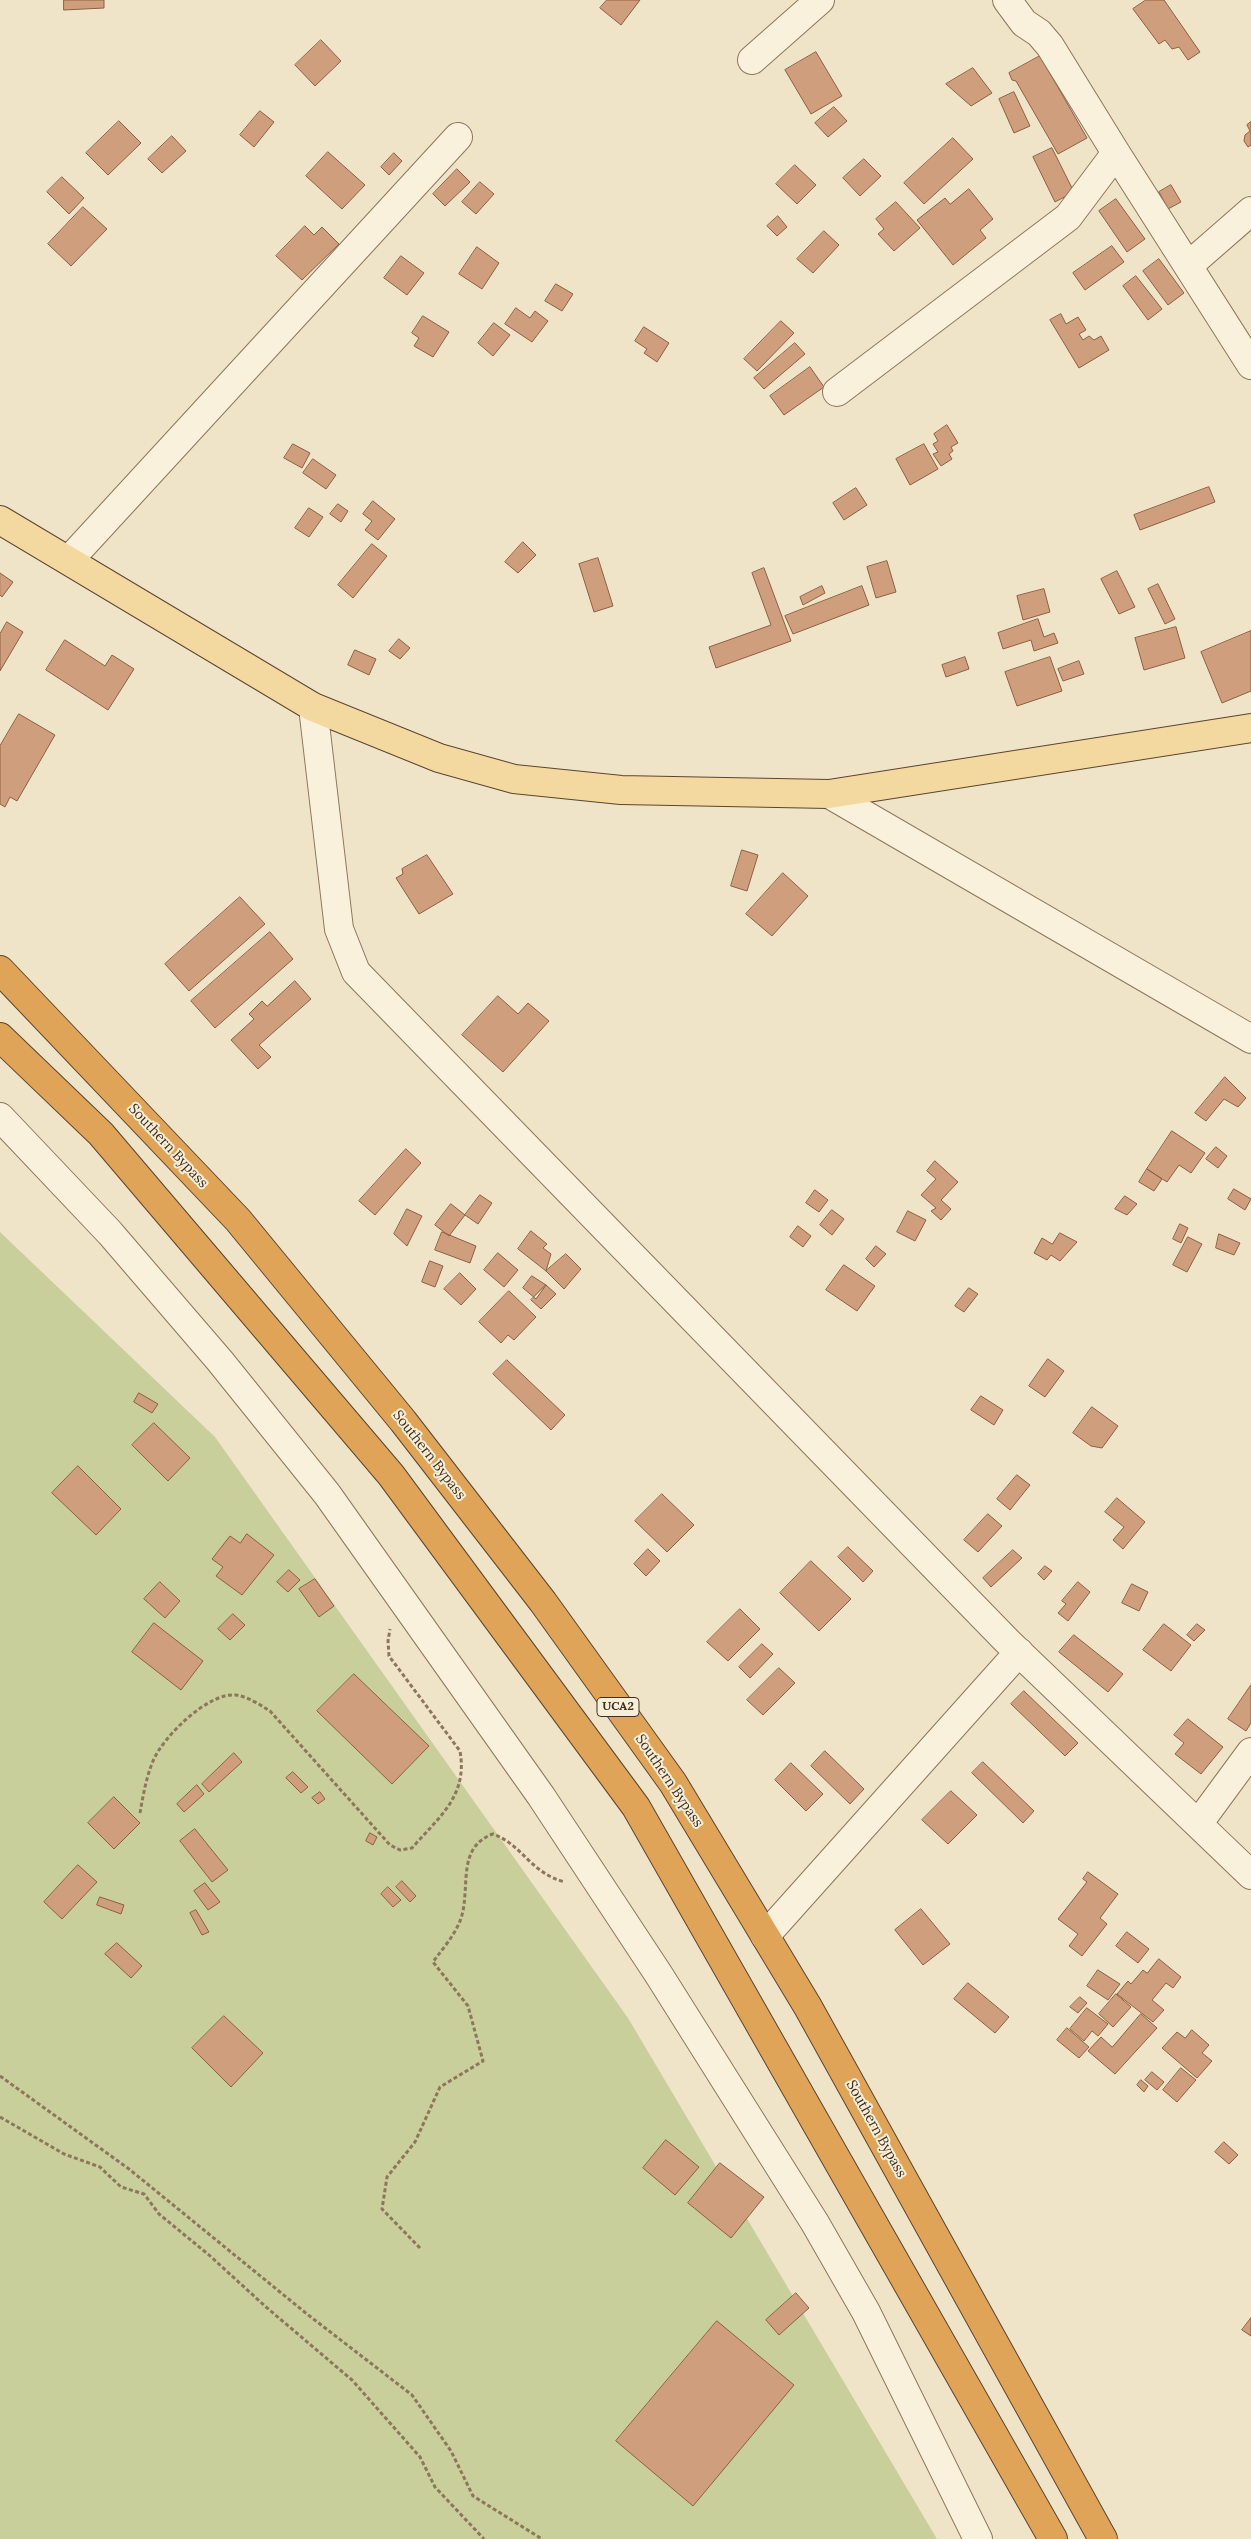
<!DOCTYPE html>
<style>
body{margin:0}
canvas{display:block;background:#f0e4c8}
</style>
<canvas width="1251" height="2539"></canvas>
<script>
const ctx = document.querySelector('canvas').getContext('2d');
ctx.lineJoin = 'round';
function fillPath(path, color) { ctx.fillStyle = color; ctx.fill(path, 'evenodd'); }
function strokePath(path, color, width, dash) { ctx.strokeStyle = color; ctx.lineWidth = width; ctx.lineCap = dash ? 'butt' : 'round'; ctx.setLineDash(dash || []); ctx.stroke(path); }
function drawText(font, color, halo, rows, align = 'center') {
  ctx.font = font + ' Lora,serif'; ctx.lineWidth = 4; ctx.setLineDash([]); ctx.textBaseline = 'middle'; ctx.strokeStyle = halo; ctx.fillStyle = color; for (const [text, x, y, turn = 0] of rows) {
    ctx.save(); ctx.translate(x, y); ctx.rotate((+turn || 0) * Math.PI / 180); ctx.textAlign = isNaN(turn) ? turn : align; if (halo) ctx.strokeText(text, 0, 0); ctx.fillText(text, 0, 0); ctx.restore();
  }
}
fillPath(new Path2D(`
 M 0,1232 L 215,1437 L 628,2018 L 937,2539 L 0,2539 Z`), '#c9cf9b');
const building = new Path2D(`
 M 64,0 L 104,0 L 104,8 L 64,10 Z
 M 607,0 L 640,0 L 621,25 L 600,8 Z
 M 1146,0 L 1164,0 L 1200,52 L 1188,60 L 1179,47 L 1172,49 L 1165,40 L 1159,44 L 1133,9 Z
 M 321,40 L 341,61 L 315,86 L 295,65 Z
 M 816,52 L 842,96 L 811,114 L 785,70 Z
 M 1040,56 L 1087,138 L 1058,154 L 1016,81 L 1012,80 L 1009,73 Z
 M 973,68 L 992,93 L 971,106 L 946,84 Z
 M 1014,92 L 1030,126 L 1014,133 L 999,99 Z
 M 834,107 L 847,121 L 828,137 L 815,123 Z
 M 260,111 L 274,122 L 254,147 L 240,135 Z
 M 119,121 L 141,143 L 108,175 L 86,153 Z
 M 1251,122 L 1251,145 L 1248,147 L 1244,141 L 1245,135 L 1250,131 L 1247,125 Z
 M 172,136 L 186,151 L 162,173 L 148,159 Z
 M 953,138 L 973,159 L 924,204 L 904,183 Z
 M 1052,148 L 1074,192 L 1055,202 L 1033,157 Z
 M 328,152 L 365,185 L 342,209 L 306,176 Z
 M 394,153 L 402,161 L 389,175 L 381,167 Z
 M 864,159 L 881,176 L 860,196 L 843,178 Z
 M 795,165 L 816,185 L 797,204 L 776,184 Z
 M 457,169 L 470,182 L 445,206 L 433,194 Z
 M 62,177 L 84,198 L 69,214 L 47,192 Z
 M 480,182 L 494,194 L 476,214 L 462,202 Z
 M 1171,185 L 1181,202 L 1168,209 L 1159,192 Z
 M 969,189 L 993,219 L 980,230 L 986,238 L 953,265 L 917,220 L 945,198 L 950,204 Z
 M 1116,199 L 1145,239 L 1127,252 L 1099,211 Z
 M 896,202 L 920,228 L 894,251 L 878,234 L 884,229 L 876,219 Z
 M 83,207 L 107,229 L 71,266 L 48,244 Z
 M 778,216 L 787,227 L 777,236 L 767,226 Z
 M 305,226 L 314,235 L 322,227 L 339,244 L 302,280 L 276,256 Z
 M 824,231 L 839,245 L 813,273 L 797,259 Z
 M 1112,246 L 1124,262 L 1085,290 L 1073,273 Z
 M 477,247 L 499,263 L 482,289 L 459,274 Z
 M 401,256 L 424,273 L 407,295 L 384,278 Z
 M 1159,259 L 1184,293 L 1168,305 L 1143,271 Z
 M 1136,276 L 1162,309 L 1148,320 L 1123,286 Z
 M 556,284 L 573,294 L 562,311 L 545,301 Z
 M 516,308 L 530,318 L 535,311 L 548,321 L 532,342 L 505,324 Z
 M 1061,314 L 1066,324 L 1078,317 L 1086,330 L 1079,334 L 1083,340 L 1089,336 L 1094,340 L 1101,336 L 1109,350 L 1079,368 L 1050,320 Z
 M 423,316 L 449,332 L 433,357 L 414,346 L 419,338 L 412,333 Z
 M 781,321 L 794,333 L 757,371 L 744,359 Z
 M 494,323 L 510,335 L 493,356 L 478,343 Z
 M 644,327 L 669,343 L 657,362 L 644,353 L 647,349 L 635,341 Z
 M 795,343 L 805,354 L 764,389 L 754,378 Z
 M 810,367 L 824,387 L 784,415 L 770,396 Z
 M 947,425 L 958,443 L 951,447 L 953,451 L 949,454 L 952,459 L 941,466 L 933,454 L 938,452 L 933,444 L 938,441 L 934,434 Z
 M 293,444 L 310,453 L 302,468 L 284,458 Z
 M 924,444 L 938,469 L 910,485 L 896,459 Z
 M 313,459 L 336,475 L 326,489 L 303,473 Z
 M 1209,487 L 1215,502 L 1140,530 L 1134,515 Z
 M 856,488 L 867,505 L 844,520 L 833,503 Z
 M 373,501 L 395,519 L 378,540 L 365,530 L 372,521 L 363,514 Z
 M 338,504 L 348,511 L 341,522 L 330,514 Z
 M 309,508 L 323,517 L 309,537 L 295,528 Z
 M 523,542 L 536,555 L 518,573 L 505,562 Z
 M 372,544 L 387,556 L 353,598 L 338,585 Z
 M 598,558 L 613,606 L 594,612 L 579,564 Z
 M 887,561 L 896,592 L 876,598 L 867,567 Z
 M 764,568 L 791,641 L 716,668 L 709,647 L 771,625 L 752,573 Z
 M 1117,571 L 1135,607 L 1119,614 L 1101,579 Z
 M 0,573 L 13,582 L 2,597 L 0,595 Z
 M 1158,584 L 1175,619 L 1165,624 L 1148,589 Z
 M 822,586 L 825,593 L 803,605 L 800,597 Z
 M 862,586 L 869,605 L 793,634 L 785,616 Z
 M 1044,589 L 1050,612 L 1023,620 L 1017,596 Z
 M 1038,619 L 1044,637 L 1054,633 L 1058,643 L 1034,651 L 1031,640 L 1003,649 L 998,633 Z
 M 7,622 L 23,632 L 0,671 L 0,634 Z
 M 1176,627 L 1185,658 L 1144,670 L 1135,638 Z
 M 1251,631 L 1251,691 L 1222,703 L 1201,652 Z
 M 399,639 L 410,648 L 400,659 L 389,651 Z
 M 65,640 L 105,666 L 112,655 L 134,669 L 108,710 L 46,670 Z
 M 355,650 L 376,659 L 369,675 L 348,665 Z
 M 965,657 L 969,669 L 946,677 L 942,665 Z
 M 1050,657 L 1062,691 L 1017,706 L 1005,672 Z
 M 1079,661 L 1084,674 L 1063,681 L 1058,669 Z
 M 19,714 L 55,735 L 17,801 L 10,797 L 5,807 L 0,804 L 0,746 Z
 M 742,850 L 758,855 L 747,891 L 731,886 Z
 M 427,855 L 453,894 L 419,914 L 396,878 L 403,874 L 402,869 Z
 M 783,873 L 808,896 L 772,936 L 746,914 Z
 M 240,897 L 265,924 L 189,991 L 165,964 Z
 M 270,932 L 293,959 L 215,1028 L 191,1001 Z
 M 295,981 L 311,999 L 259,1045 L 271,1057 L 258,1069 L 231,1040 L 254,1019 L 249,1014 L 262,1001 L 267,1006 Z
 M 498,996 L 518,1014 L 528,1003 L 549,1021 L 503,1072 L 462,1035 Z
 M 1225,1077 L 1246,1098 L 1238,1107 L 1224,1099 L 1206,1121 L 1195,1113 Z
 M 1172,1131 L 1205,1153 L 1191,1173 L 1179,1165 L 1167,1182 L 1147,1169 Z
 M 1216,1147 L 1227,1156 L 1218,1168 L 1206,1159 Z
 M 406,1149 L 421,1163 L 375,1215 L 359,1201 Z
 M 935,1161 L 958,1182 L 941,1200 L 951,1209 L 941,1220 L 931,1211 L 936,1208 L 921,1195 L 936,1179 L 927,1171 Z
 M 1147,1169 L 1162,1179 L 1154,1191 L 1139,1182 Z
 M 1234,1189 L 1251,1199 L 1245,1210 L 1228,1199 Z
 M 815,1190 L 828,1200 L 819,1212 L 806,1203 Z
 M 480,1195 L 492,1203 L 478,1224 L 465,1215 Z
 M 1125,1196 L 1137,1204 L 1127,1215 L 1115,1209 Z
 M 451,1204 L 465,1215 L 449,1236 L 435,1225 Z
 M 407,1209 L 422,1216 L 407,1246 L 394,1234 Z
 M 832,1210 L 844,1219 L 832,1235 L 820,1225 Z
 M 908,1211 L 926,1220 L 915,1241 L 897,1232 Z
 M 1180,1224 L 1188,1228 L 1181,1243 L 1173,1239 Z
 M 798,1226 L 811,1236 L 803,1247 L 790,1237 Z
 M 531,1231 L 547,1244 L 543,1248 L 551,1254 L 546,1271 L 518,1249 Z
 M 442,1232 L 476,1246 L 470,1263 L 435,1250 Z
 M 1060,1233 L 1077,1242 L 1060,1261 L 1051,1255 L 1047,1260 L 1034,1253 L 1042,1238 L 1052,1244 Z
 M 1219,1234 L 1240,1243 L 1234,1255 L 1216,1248 Z
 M 1188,1237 L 1202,1244 L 1187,1272 L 1173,1265 Z
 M 876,1246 L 886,1254 L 874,1267 L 866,1259 Z
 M 498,1253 L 518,1270 L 504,1287 L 484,1270 Z
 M 566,1254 L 581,1269 L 564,1289 L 546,1271 Z
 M 430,1261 L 443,1266 L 435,1287 L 422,1282 Z
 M 844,1265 L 875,1286 L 857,1311 L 826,1290 Z
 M 460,1273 L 476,1289 L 461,1305 L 444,1289 Z
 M 532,1276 L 546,1285 L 536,1299 L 523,1288 Z
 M 546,1285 L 556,1294 L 541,1309 L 531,1300 Z
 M 969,1288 L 978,1294 L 964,1312 L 955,1306 Z
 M 509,1291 L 536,1317 L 514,1340 L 508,1335 L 501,1343 L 479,1322 Z
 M 1048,1359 L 1064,1371 L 1045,1397 L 1029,1386 Z
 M 507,1360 L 565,1415 L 551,1430 L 493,1374 Z
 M 139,1393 L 158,1404 L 152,1413 L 134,1402 Z
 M 981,1396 L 1003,1410 L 994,1425 L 971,1410 Z
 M 1092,1407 L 1118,1426 L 1102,1448 L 1091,1446 L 1073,1433 Z
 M 154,1423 L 190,1458 L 168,1481 L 132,1445 Z
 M 78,1466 L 121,1509 L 96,1535 L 52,1493 Z
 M 1017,1475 L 1030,1485 L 1010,1510 L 997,1499 Z
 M 662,1494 L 694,1525 L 667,1552 L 635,1521 Z
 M 1117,1498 L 1145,1522 L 1123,1549 L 1113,1540 L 1124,1527 L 1105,1512 Z
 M 988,1514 L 1002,1526 L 978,1552 L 964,1540 Z
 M 247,1534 L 274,1555 L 242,1595 L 216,1576 L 223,1567 L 212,1559 L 230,1536 L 240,1543 Z
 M 848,1547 L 873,1571 L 863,1582 L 838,1557 Z
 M 648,1549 L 660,1561 L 646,1576 L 634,1564 Z
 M 1013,1550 L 1022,1558 L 991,1587 L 983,1578 Z
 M 811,1561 L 851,1599 L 819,1631 L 780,1593 Z
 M 1045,1566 L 1052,1571 L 1044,1580 L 1038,1574 Z
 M 289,1570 L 300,1580 L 288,1592 L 277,1582 Z
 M 315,1579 L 334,1606 L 319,1617 L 299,1589 Z
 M 160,1582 L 180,1601 L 165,1618 L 144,1599 Z
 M 1078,1582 L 1090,1592 L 1068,1621 L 1058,1613 L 1066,1604 L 1062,1601 Z
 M 1132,1584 L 1148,1592 L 1139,1611 L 1122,1603 Z
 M 740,1609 L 760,1629 L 728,1661 L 707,1642 Z
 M 233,1614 L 245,1625 L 230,1640 L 218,1629 Z
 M 154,1623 L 203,1661 L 181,1690 L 132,1652 Z
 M 1164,1624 L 1191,1645 L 1171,1671 L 1143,1650 Z
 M 1197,1624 L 1205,1630 L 1194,1641 L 1187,1635 Z
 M 1074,1635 L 1123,1674 L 1108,1692 L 1059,1652 Z
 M 762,1644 L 773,1654 L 750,1678 L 739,1667 Z
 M 779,1668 L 795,1683 L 763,1715 L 747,1700 Z
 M 354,1674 L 429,1746 L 392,1784 L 317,1711 Z
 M 1251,1685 L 1251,1723 L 1246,1731 L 1228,1719 Z
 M 1024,1691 L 1078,1743 L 1065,1756 L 1011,1704 Z
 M 1188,1719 L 1223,1747 L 1201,1774 L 1175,1754 L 1184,1743 L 1174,1735 Z
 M 825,1751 L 864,1789 L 850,1804 L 811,1766 Z
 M 234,1753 L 242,1762 L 209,1792 L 202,1784 Z
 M 983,1762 L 1034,1811 L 1023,1823 L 972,1773 Z
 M 791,1763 L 823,1794 L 806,1811 L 775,1780 Z
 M 293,1772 L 308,1787 L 301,1793 L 286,1778 Z
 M 197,1785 L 204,1794 L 184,1812 L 177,1804 Z
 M 951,1791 L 977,1815 L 948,1844 L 922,1820 Z
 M 320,1792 L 325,1799 L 318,1804 L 312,1798 Z
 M 114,1797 L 140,1823 L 114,1849 L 88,1823 Z
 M 195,1829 L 228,1870 L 212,1882 L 180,1841 Z
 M 370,1833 L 377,1837 L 373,1845 L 366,1841 Z
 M 78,1865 L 97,1882 L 62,1919 L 44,1902 Z
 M 1088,1872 L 1118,1894 L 1100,1918 L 1107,1924 L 1082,1956 L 1069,1946 L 1078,1934 L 1058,1919 L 1087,1882 L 1083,1879 Z
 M 402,1881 L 416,1896 L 410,1902 L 396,1887 Z
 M 205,1883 L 220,1902 L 208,1910 L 194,1891 Z
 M 388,1887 L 401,1900 L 393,1907 L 381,1894 Z
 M 100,1897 L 124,1905 L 121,1914 L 97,1905 Z
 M 921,1909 L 950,1944 L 923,1965 L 895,1930 Z
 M 196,1910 L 209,1932 L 202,1935 L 190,1913 Z
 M 1127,1932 L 1149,1949 L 1138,1963 L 1116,1946 Z
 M 117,1943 L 142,1966 L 131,1978 L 105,1954 Z
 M 1159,1959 L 1181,1977 L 1173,1988 L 1166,1983 L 1152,2000 L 1164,2010 L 1153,2022 L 1117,1994 L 1128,1981 L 1131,1984 L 1143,1970 L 1147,1973 Z
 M 1098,1970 L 1120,1984 L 1108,2000 L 1087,1986 Z
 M 968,1983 L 1009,2017 L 995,2033 L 954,1999 Z
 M 1116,1994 L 1131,2007 L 1113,2027 L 1099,2014 Z
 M 1080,1997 L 1087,2003 L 1078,2013 L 1070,2007 Z
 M 1087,2008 L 1108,2024 L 1098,2036 L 1092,2031 L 1084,2041 L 1070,2029 Z
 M 1141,2014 L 1157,2028 L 1115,2074 L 1088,2051 L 1101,2037 L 1112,2047 Z
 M 224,2016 L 263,2053 L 231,2087 L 192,2048 Z
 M 1067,2028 L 1089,2047 L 1079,2058 L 1057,2040 Z
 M 1192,2030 L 1209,2045 L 1202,2053 L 1212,2061 L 1197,2078 L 1162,2048 L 1177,2032 L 1185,2038 Z
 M 1181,2068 L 1196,2080 L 1177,2102 L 1163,2090 Z
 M 1152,2072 L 1164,2082 L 1157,2090 L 1145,2080 Z
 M 1141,2080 L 1148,2086 L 1144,2092 L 1137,2085 Z
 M 666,2140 L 699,2167 L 675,2195 L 643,2168 Z
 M 1224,2142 L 1238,2155 L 1229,2164 L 1215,2152 Z
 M 720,2163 L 764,2197 L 731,2238 L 688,2203 Z
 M 796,2293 L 809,2308 L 779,2335 L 766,2320 Z
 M 1251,2318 L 1251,2336 L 1242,2330 Z
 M 717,2321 L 794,2385 L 693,2506 L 616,2441 Z`);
fillPath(building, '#cf9f7d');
strokePath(building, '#8d5f41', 1);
const minor = new Path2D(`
 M 1007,0 L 1024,23 L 1039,33 L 1050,46 L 1116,153 L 1251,365
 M 752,60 L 820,0
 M 1188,266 L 1251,211
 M 837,392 L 1068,217 L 1116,153
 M 70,559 L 458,137
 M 313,707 L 339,929 L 356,972 L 1007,1641 L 1251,1875
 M 829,794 L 1251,1039
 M 0,1117 L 110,1233 L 220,1361 L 327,1494 L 541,1796 L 659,1975 L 815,2223 L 866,2312 L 978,2539
 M 1198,1824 L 1251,1752
 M 765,1936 L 1019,1652`);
const major = new Path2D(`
 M 0,520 L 313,707 L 439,758 L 514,779 L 621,790 L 829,794 L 1251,728`);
const highway = new Path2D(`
 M 0,970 L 238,1220 L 403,1421 L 543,1602 L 673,1783 L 808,2007 L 1103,2539
 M 0,1037 L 101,1134 L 391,1475 L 636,1807 L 1053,2539`);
strokePath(minor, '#8d765c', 30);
strokePath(major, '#5b4430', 30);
strokePath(highway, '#5b4430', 30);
strokePath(new Path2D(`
 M 140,1813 C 143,1796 146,1778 153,1761 C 163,1737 208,1692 236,1695 C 249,1697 260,1705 270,1711 L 390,1845 L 400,1850 L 412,1848 C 439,1817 468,1796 460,1751 L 389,1656 L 388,1641 L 390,1629
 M 0,2076 L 129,2169 L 307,2314 L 412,2395 L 451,2451 L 473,2496 L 542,2539
 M 0,2117 L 64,2154 L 100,2167 L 121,2187 L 144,2194 L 159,2214 L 209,2255 L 266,2307 L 352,2380 L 420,2457 L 435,2487 L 484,2539
 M 420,2248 L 382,2209 L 387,2177 L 415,2142 L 440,2087 L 483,2061 L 468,2006 L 433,1962 C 443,1948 457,1933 462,1915 C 470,1885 457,1847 493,1834 C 523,1845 530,1873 565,1882`), '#8d765c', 3, [4, 2.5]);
strokePath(minor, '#faf1dc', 28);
strokePath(major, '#f3d9a0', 28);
strokePath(highway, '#e0a458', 28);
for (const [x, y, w] of [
 [618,1707,42]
]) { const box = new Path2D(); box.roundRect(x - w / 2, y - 9.5, w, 19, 4); ctx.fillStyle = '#f7eed8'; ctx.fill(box); strokePath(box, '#3d2e20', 1); }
drawText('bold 12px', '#3d2e20', null, [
 ["UCA2",618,1707]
]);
drawText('14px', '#3d2e20', '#f7eed8', [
 ["Southern Bypass",168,1146,47],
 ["Southern Bypass",429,1455,52],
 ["Southern Bypass",669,1781,56],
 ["Southern Bypass",876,2129,61]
]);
</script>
